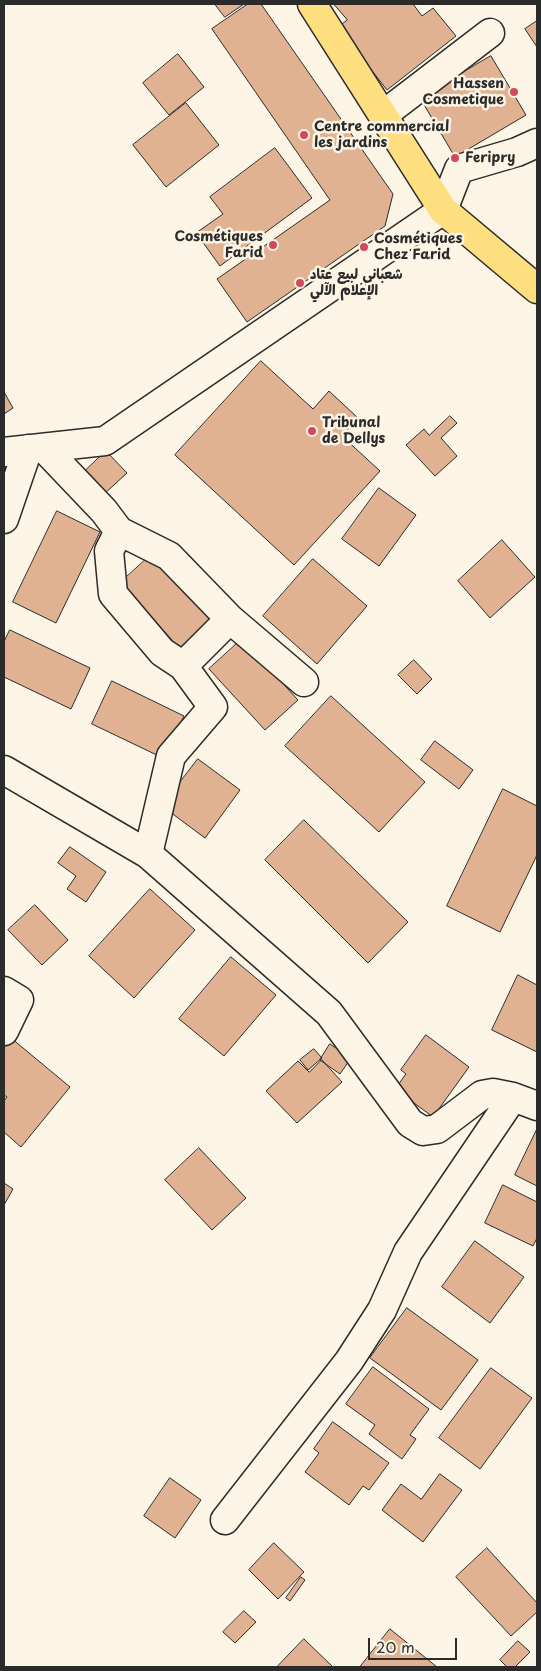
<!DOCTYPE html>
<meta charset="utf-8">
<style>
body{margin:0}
#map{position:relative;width:541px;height:1671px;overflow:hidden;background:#fcf5e5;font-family:"Playpen Sans",sans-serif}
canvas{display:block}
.frame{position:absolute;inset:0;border:5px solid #2b2b2b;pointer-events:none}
.scale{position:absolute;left:368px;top:1638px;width:89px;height:22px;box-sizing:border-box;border:2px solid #2b2b2b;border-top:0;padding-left:6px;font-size:15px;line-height:18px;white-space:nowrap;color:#2b2b2b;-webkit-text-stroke:4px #fcf5e5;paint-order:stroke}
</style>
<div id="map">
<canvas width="541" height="1671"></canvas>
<div class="frame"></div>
<div class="scale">20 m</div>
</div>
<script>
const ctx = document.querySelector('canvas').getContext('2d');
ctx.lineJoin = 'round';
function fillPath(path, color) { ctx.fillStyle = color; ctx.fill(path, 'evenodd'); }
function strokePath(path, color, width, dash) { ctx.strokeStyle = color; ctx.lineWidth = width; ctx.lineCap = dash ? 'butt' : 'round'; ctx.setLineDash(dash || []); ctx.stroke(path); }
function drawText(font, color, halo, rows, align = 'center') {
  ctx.font = font + ' "Playpen Sans","Playpen Sans Arabic",sans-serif'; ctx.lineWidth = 5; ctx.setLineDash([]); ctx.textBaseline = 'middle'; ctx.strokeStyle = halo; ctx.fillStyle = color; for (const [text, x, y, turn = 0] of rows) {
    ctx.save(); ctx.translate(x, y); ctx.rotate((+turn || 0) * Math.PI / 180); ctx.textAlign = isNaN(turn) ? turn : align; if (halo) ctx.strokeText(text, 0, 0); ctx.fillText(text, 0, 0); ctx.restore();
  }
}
const building = new Path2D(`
 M 215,4 L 244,4 L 225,17 Z
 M 248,4 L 261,4 L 393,194 L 385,226 L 247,322 L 217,279 L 330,200 L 212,29 Z
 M 334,4 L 413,4 L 422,16 L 433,8 L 456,36 L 387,90 L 338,27 L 347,20 Z
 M 537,21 L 537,47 L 525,29 Z
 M 178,54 L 204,87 L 169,115 L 143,83 Z
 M 491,56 L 526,115 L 455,157 L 420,98 Z
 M 186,103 L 219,145 L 166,187 L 133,145 Z
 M 275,148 L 312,198 L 220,266 L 196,233 L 223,214 L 210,197 Z
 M 261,361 L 313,409 L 329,391 L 358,418 L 342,436 L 380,471 L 294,565 L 175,455 Z
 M 4,392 L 13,408 L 4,414 Z
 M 450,416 L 457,423 L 441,438 L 457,456 L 435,476 L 406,445 L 424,429 L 429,435 Z
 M 106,451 L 127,473 L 104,494 L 84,472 Z
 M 379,488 L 416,515 L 379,566 L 342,539 Z
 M 57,511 L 100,532 L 56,623 L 13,602 Z
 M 502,540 L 535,577 L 490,618 L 458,581 Z
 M 153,553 L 215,621 L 182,651 L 120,583 Z
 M 313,559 L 367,606 L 317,664 L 263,616 Z
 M 10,630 L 90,668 L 71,709 L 4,677 L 4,642 Z
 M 242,639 L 298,700 L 265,730 L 209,669 Z
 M 414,660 L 432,679 L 417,694 L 398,675 Z
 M 112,681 L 184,716 L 163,758 L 92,724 Z
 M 331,696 L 425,782 L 379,832 L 285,746 Z
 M 435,741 L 473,770 L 459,789 L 421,760 Z
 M 198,759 L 240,790 L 205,838 L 162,806 Z
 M 503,789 L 537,806 L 537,855 L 500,932 L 447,906 Z
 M 304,820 L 408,922 L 368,963 L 265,860 Z
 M 70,847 L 106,872 L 86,902 L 67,889 L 76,876 L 58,863 Z
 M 150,889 L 195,930 L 134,998 L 89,956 Z
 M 35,905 L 68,940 L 42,965 L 8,930 Z
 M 231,957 L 276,995 L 224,1056 L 179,1019 Z
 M 518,975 L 537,985 L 537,1052 L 492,1030 Z
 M 426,1035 L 469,1067 L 433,1117 L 395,1089 L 406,1074 L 401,1070 Z
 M 11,1038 L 70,1087 L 21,1147 L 4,1132 L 4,1101 L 7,1097 L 4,1095 L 4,1047 Z
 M 330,1044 L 351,1058 L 340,1074 L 320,1060 Z
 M 314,1049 L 322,1058 L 308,1070 L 300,1060 Z
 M 322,1060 L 342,1082 L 297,1123 L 266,1091 L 298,1061 L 309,1072 Z
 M 537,1129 L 537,1186 L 515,1175 Z
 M 199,1148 L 246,1198 L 212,1230 L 165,1180 Z
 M 4,1183 L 13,1189 L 4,1205 Z
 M 503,1185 L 537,1202 L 537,1238 L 533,1246 L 485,1223 Z
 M 475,1241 L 524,1277 L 490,1323 L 442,1287 Z
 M 407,1308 L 478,1360 L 441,1410 L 370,1358 Z
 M 373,1367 L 429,1409 L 410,1435 L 416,1439 L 402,1459 L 369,1434 L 375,1425 L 346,1404 Z
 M 491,1368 L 532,1398 L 480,1469 L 439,1438 Z
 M 333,1422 L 389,1463 L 369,1490 L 363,1486 L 349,1505 L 305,1472 L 319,1453 L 314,1449 Z
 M 440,1474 L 462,1490 L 423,1542 L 382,1510 L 401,1484 L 421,1499 Z
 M 170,1478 L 201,1500 L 175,1538 L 144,1516 Z
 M 274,1543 L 304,1572 L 278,1599 L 249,1570 Z
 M 487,1548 L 537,1603 L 537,1612 L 511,1636 L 456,1577 Z
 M 301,1577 L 305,1580 L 290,1601 L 286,1598 Z
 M 244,1611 L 256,1622 L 235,1643 L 223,1632 Z
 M 390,1629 L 437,1667 L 360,1667 Z
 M 304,1639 L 333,1667 L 277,1667 Z
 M 518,1641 L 530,1652 L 515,1667 L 507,1667 L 500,1660 Z`);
fillPath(building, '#e1b292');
strokePath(building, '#2b2b2b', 1);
const minor = new Path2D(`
 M 383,115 L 490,33
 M 44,448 L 104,511 L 119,531 L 169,556 L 230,619 L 304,682
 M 4,452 L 105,441 L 443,210 L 459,169 L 517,152 L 537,143
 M 4,519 L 28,449
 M 119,531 L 109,551 L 113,594 L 162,652 L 183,666 L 213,707 L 171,756 L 148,854
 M 183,666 L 230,619
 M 4,770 L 148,854 L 329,1013 L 410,1123 L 423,1131 L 437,1129 L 482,1095 L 493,1093 L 513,1097
 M 4,991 L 19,1000 L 4,1031
 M 225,1520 L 349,1361 L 382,1310 L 408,1252 L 513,1097 L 537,1106`);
const major = new Path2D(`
 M 312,4 L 443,210 L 537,289`);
strokePath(minor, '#2b2b2b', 31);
strokePath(major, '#2b2b2b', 31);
strokePath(minor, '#fcf5e5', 28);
strokePath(major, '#fedf80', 28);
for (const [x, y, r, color] of [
 [514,92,5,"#d1495b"],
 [304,135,5,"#d1495b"],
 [455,158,5,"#d1495b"],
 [273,245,5,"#d1495b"],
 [364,247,5,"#d1495b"],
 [300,283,5,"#d1495b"],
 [312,431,5,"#d1495b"]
]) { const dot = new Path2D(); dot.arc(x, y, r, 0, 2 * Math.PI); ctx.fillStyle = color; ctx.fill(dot); strokePath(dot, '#fcf5e5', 2); }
drawText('bold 14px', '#2b2b2b', '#fcf5e5', [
 ["Hassen",504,84,"right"],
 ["Cosmetique",504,100,"right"],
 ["Centre commercial",314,127],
 ["les jardins",314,143],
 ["Feripry",465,158],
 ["Cosmétiques",263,237,"right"],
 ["Farid",263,253,"right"],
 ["Cosmétiques",374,239],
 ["Chez Farid",374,255],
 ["شعباني لبيع عتاد",310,275],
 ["الإعلام الآلي",310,291],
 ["Tribunal",322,423],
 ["de Dellys",322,439]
], 'left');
</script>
